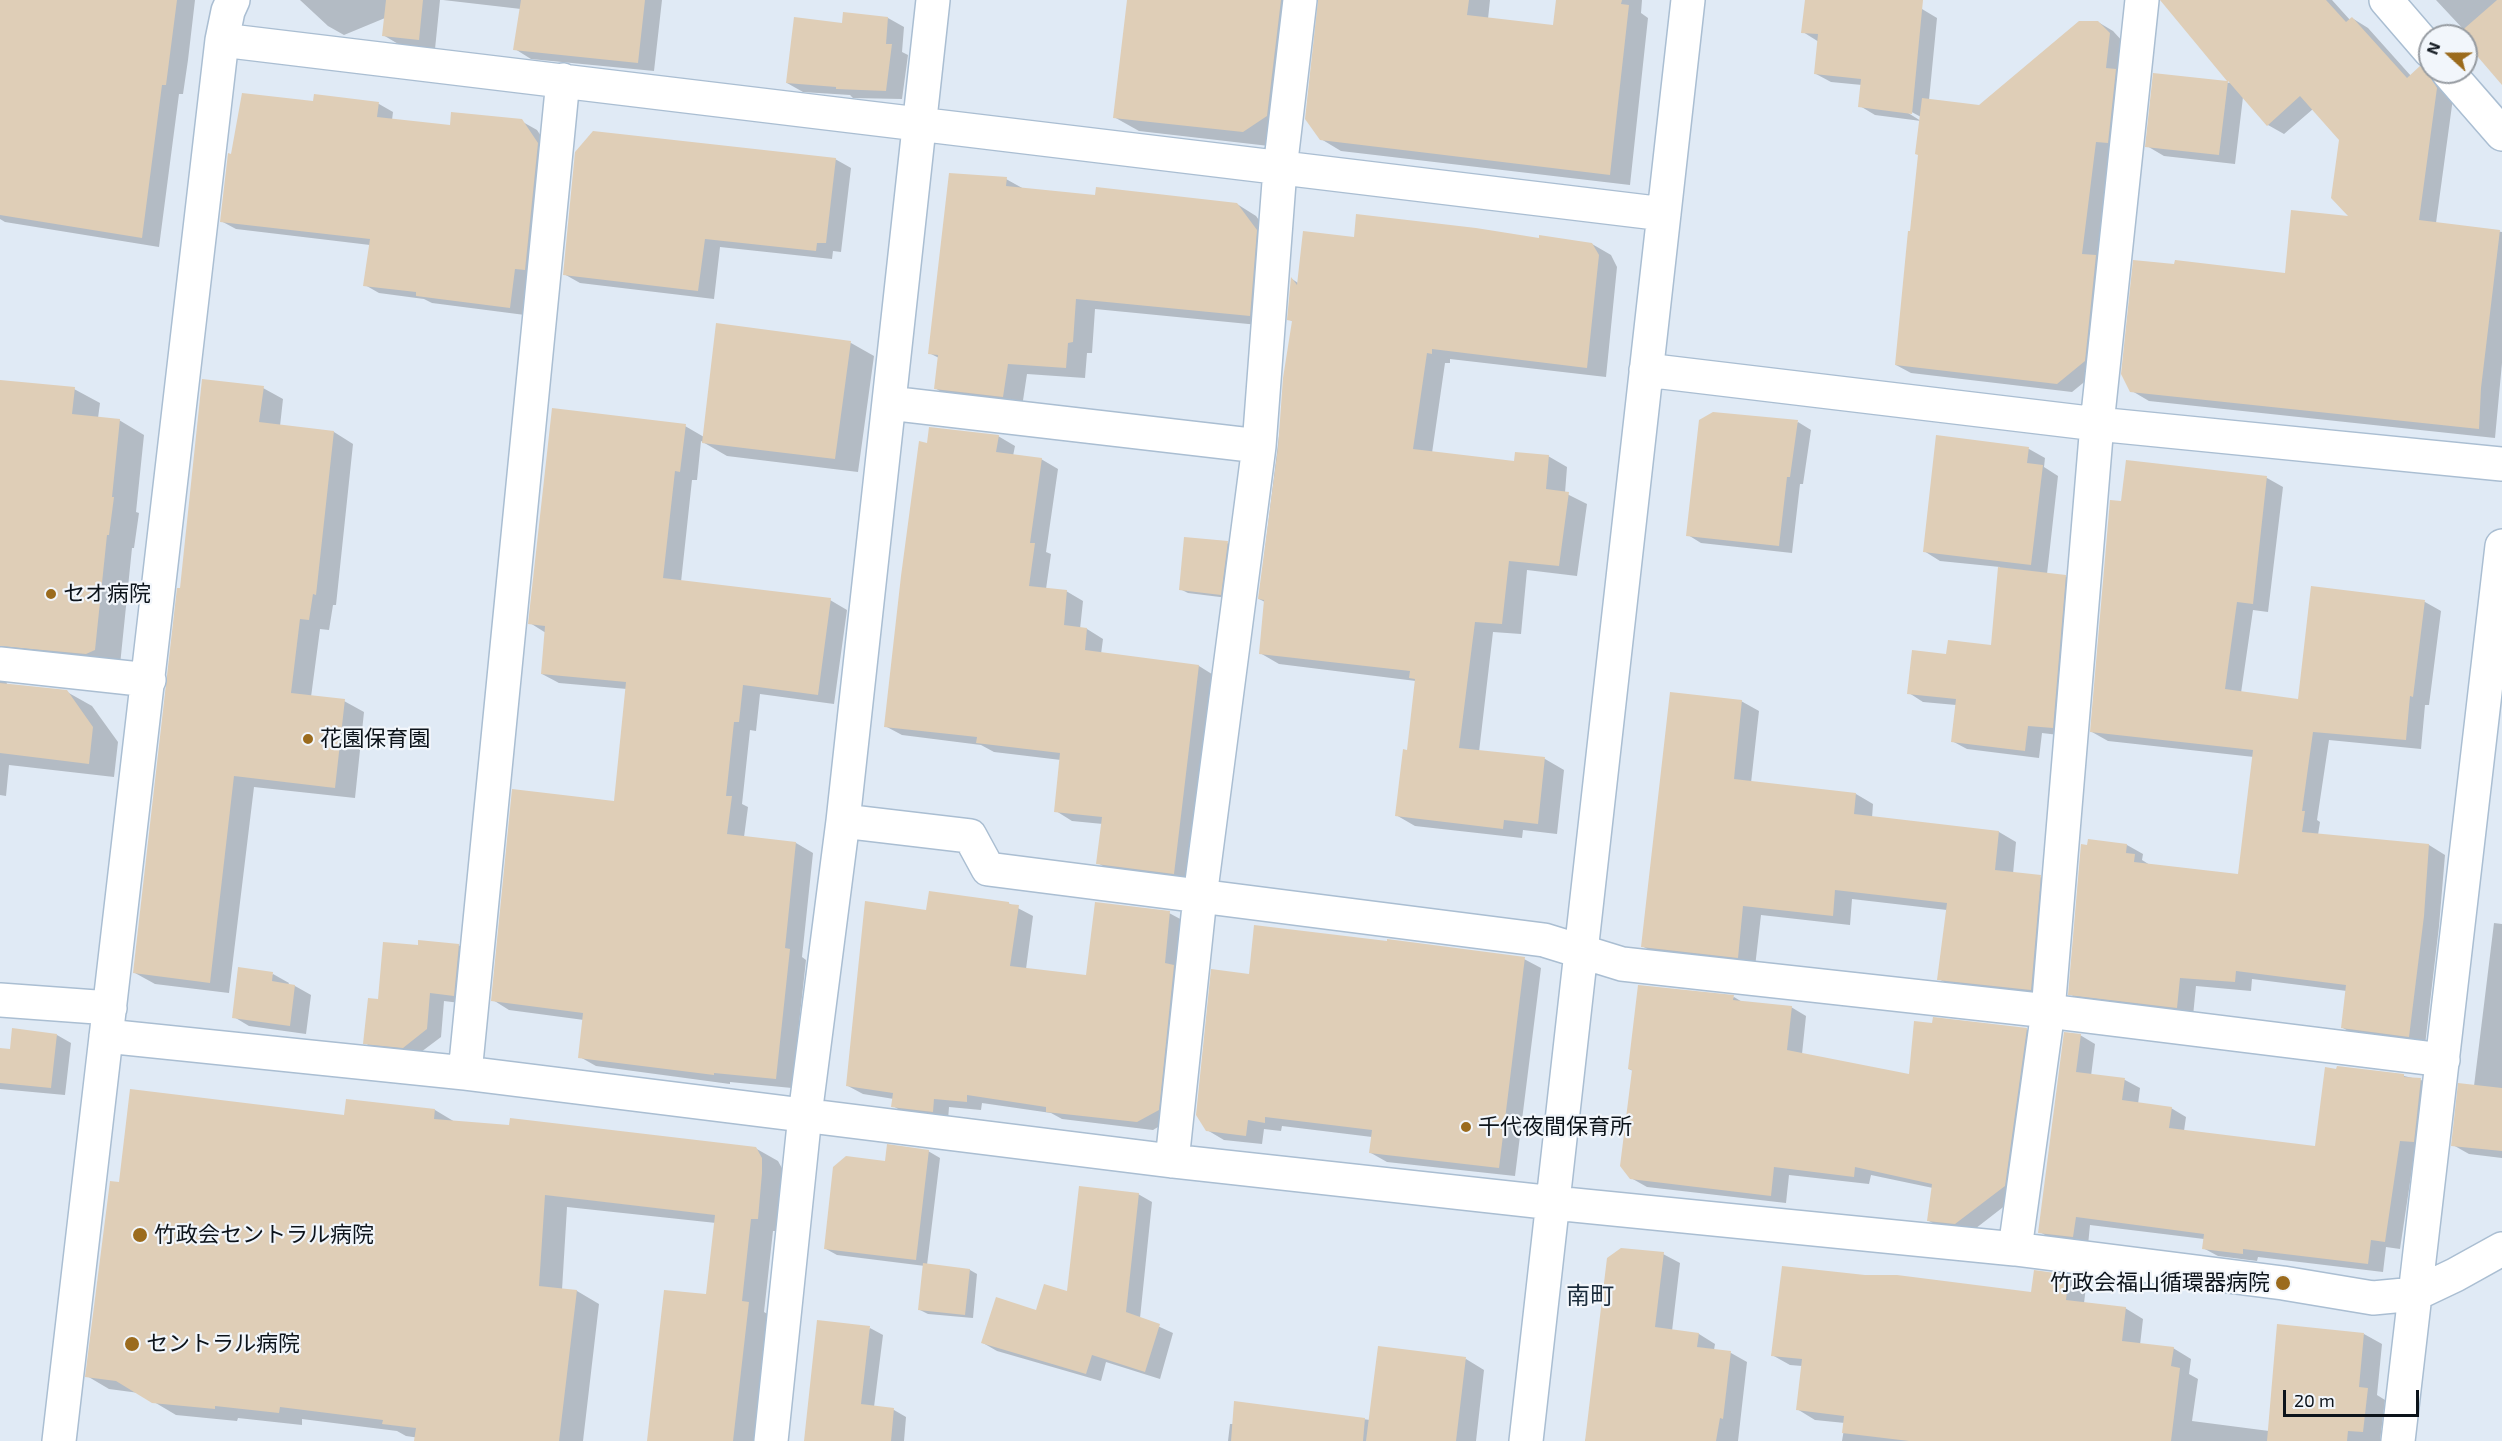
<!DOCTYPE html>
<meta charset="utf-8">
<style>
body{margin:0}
#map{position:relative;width:2502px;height:1441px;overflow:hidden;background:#f2f6fb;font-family:"Exo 2",sans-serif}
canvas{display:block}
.north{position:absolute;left:2418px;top:24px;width:60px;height:60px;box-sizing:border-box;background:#f2f6fb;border:2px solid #969ba1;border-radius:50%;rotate:291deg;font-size:16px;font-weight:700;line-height:24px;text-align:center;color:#0c131a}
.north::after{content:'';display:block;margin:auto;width:21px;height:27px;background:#9b6b1d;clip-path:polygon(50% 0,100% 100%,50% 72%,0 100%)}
.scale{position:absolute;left:2283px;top:1390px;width:136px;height:27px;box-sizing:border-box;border:3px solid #0c131a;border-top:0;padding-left:8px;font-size:18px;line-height:21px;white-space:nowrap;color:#0c131a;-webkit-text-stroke:4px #f2f6fb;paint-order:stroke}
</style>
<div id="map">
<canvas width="2502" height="1441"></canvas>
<div class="north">N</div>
<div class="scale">20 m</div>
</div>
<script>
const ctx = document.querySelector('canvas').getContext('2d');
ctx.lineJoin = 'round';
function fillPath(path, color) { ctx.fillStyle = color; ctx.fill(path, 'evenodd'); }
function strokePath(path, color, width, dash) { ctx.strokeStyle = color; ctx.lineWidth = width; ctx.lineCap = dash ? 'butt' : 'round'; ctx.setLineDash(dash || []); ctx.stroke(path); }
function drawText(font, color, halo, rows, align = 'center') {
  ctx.font = font + ' "Exo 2","Noto Sans JP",sans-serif'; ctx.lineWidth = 4.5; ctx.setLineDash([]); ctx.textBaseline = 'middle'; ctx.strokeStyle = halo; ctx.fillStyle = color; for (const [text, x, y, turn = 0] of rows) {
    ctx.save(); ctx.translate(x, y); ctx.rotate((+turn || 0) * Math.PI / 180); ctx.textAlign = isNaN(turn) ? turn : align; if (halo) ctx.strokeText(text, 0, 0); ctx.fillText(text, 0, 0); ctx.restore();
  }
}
fillPath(new Path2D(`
 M 0,0 L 2502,0 L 2502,1441 L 0,1441 ZM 2430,36 L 2466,36 L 2466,72 L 2430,72 Z`), '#e0eaf5');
fillPath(new Path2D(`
 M 0,0 L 195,0 L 188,60 L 183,94 L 179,94 L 159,247 L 5,222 L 0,219 Z
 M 300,0 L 440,0 L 435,49 L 400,45 L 383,35 L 385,18 L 344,35 L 328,26 Z
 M 443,0 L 662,0 L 654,71 L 531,59 L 515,49 L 521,9 Z
 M 1128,0 L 1299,0 L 1269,146 L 1139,131 L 1114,117 Z
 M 1352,0 L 1490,0 L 1488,19 L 1555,27 L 1558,0 L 1642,0 L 1641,13 L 1648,18 L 1630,185 L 1341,151 L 1321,139 Z
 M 1806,0 L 1922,9 L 1937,18 L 1929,100 L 1979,107 L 2098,22 L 2113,31 L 2124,43 L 2097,258 L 2110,265 L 2099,370 L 2072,392 L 1911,373 L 1896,365 L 1919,156 L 1921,121 L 1875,115 L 1860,106 L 1862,85 L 1831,82 L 1816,74 L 1819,42 L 1803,32 ZM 1906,109 L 1921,117 L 1921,121 L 1905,111 Z
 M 2183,0 L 2332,0 L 2350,20 L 2352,18 L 2368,28 L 2411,76 L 2430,71 L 2446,80 L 2453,98 L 2436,223 L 2502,232 L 2502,363 L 2495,438 L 2149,401 L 2132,391 L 2175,266 L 2287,274 L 2351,218 L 2340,140 L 2313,109 L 2284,134 L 2268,125 L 2243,97 L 2235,164 L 2164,156 L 2147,146 L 2154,75 L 2231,83 Z
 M 2436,0 L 2502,0 L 2502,80 L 2466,41 L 2466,36 L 2460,34 L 2464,30 Z
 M 888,18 L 904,27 L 902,52 L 908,55 L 902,99 L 853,98 L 850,95 L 803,92 L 787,83 L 843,25 Z
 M 314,103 L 379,104 L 393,112 L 392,120 L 451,127 L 521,121 L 537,130 L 552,153 L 525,315 L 432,303 L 424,299 L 379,293 L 365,285 L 370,245 L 236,229 L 221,221 L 232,155 Z
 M 835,159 L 851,168 L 841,252 L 833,251 L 832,259 L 720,247 L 714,299 L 580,283 L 564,274 Z
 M 1006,179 L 1024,189 L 1096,196 L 1237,204 L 1256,216 L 1275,242 L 1269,326 L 1095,309 L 1092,353 L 1087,353 L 1085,378 L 1027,374 L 1022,407 L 954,400 L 935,388 L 939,358 L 929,353 Z
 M 1356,238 L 1540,240 L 1592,244 L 1611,255 L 1617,267 L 1606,377 L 1450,359 L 1450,363 L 1445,363 L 1432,453 L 1515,463 L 1548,456 L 1567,467 L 1565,493 L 1587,504 L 1577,576 L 1527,570 L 1521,634 L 1493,632 L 1479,752 L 1545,759 L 1564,770 L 1557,834 L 1523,830 L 1522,838 L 1415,826 L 1396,815 L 1408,751 L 1416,681 L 1279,664 L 1260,653 L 1265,602 L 1259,599 L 1293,322 L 1289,319 L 1292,279 L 1298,283 Z
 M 717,324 L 851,343 L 874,356 L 858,472 L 727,456 L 701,441 L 697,480 L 692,480 L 681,582 L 830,600 L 847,610 L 834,704 L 760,694 L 756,731 L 750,730 L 742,804 L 748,807 L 744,837 L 796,843 L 813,853 L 802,957 L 806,960 L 792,1088 L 730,1082 L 730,1084 L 596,1066 L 580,1057 L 584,1020 L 509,1010 L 493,1000 L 616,802 L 627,689 L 559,683 L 542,674 L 546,633 L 530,623 L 685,426 L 704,437 Z
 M 0,387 L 74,389 L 100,403 L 98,418 L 119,420 L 144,435 L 136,512 L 139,513 L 134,548 L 132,548 L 120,665 L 6,678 L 7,685 L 67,692 L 92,706 L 118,742 L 114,777 L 9,765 L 6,796 L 0,795 Z
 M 263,388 L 283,399 L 280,426 L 334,432 L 353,444 L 336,605 L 333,605 L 329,630 L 320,629 L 311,697 L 344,701 L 364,712 L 355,798 L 254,787 L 229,993 L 155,984 L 135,973 L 182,590 Z
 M 1798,422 L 1811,430 L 1803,484 L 1800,484 L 1792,553 L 1701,543 L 1688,535 Z
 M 998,436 L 1015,446 L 1013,456 L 1041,459 L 1058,469 L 1046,552 L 1051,554 L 1046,589 L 1066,591 L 1083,601 L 1080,629 L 1087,629 L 1103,639 L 1101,654 L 1199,666 L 1215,676 L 1190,882 L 1114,873 L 1098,863 L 1103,824 L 1072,821 L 1056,811 L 1061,760 L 994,752 L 981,745 L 902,735 L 885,726 L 928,444 Z
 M 1938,437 L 2029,449 L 2045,458 L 2044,467 L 2058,476 L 2047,574 L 2065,576 L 2079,585 L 2067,736 L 2042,733 L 2039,758 L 1967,749 L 1952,741 L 1956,705 L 1923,702 L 1909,693 L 1948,656 L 1992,647 L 2000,567 L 1940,561 L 1924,551 Z
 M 2127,462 L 2267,478 L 2283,487 L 2268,612 L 2253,610 L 2241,693 L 2299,701 L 2313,588 L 2425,602 L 2441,611 L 2429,705 L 2425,705 L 2421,749 L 2329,740 L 2317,820 L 2320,822 L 2318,835 L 2429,845 L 2445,855 L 2439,926 L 2425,1045 L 2359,1037 L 2343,1028 L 2347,991 L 2252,979 L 2251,991 L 2196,986 L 2193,1016 L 2086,1003 L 2070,994 L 2089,840 L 2127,845 L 2143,854 L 2142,860 L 2150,865 L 2239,876 L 2254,757 L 2108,741 L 2092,732 Z
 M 1227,543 L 1235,547 L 1228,598 L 1188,593 L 1180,589 Z
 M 1741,701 L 1759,711 L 1751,783 L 1856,794 L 1873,804 L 1872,818 L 1999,832 L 2016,842 L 2013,874 L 2040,877 L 2058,887 L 2048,999 L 1956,989 L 1939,979 L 1947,910 L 1852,899 L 1850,925 L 1761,915 L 1755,967 L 1660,956 L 1642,946 Z
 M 1008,903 L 1033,916 L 1026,969 L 1088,977 L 1169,913 L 1184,921 L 1173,1118 L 1153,1130 L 1062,1119 L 1051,1113 L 982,1103 L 981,1110 L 949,1107 L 948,1120 L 908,1115 L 893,1106 L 894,1099 L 863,1094 L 848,1086 L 927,911 Z
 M 2494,923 L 2502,924 L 2502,1158 L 2469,1154 L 2453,1145 L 2474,1086 Z
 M 458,945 L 473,954 L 468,1004 L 444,1001 L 441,1037 L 417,1055 L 379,1051 L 365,1043 L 380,1001 L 419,946 Z
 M 1524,959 L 1541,968 L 1515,1176 L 1387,1162 L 1371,1153 L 1372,1137 L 1282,1126 L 1281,1131 L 1264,1129 L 1262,1144 L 1224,1140 L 1207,1130 L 1250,976 Z
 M 273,974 L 289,983 L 288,985 L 295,986 L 311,995 L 306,1034 L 249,1026 L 234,1017 Z
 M 1734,997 L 1744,1003 L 1791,1007 L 1806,1016 L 1802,1054 L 1910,1076 L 2026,1029 L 2042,1038 L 2020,1194 L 1971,1232 L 1944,1229 L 1929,1221 L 1933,1188 L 1871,1175 L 1869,1184 L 1789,1175 L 1786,1203 L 1647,1187 L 1631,1178 L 1633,1071 L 1629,1069 Z
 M 57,1035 L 71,1043 L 65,1095 L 0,1089 L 0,1049 L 12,1051 Z
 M 2080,1035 L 2095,1044 L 2091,1076 L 2125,1080 L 2140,1088 L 2138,1104 L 2171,1108 L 2186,1117 L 2184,1131 L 2317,1148 L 2404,1076 L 2421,1080 L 2436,1089 L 2429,1150 L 2415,1149 L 2400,1249 L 2386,1247 L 2383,1272 L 2258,1257 L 2257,1261 L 2218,1256 L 2203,1248 L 2204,1239 L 2090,1225 L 2088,1245 L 2055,1241 L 2040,1232 Z
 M 435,1110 L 455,1122 L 755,1148 L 778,1161 L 784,1172 L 780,1231 L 773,1231 L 764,1312 L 771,1316 L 756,1441 L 649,1441 L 707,1296 L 716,1223 L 567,1207 L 562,1290 L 577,1291 L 599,1304 L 583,1441 L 441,1441 L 406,1436 L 397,1431 L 302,1419 L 302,1425 L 238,1418 L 237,1421 L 176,1415 L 139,1393 L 109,1389 L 87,1376 L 120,1184 L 346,1117 Z
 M 928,1151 L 940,1158 L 927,1265 L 970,1270 L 977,1274 L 973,1318 L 928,1314 L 920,1310 L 925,1266 L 837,1255 L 826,1249 L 887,1162 Z
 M 1138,1194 L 1152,1202 L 1140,1318 L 1173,1333 L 1160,1379 L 1106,1362 L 1101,1381 L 997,1351 L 983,1343 L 1069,1293 Z
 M 1663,1254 L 1680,1263 L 1672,1331 L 1699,1334 L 1715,1344 L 1714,1350 L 1731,1353 L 1747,1362 L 1738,1441 L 1585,1441 Z
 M 2068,1276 L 2086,1287 L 2084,1303 L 2125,1308 L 2143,1319 L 2140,1345 L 2173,1348 L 2191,1359 L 2189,1374 L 2198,1379 L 2192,1421 L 2269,1431 L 2364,1334 L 2382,1344 L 2377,1395 L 2385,1400 L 2380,1441 L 1842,1441 L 1845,1423 L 1815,1420 L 1797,1409 L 1802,1366 L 1790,1365 L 1772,1355 L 2032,1294 Z
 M 870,1328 L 883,1335 L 874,1407 L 894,1410 L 906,1417 L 904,1441 L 805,1441 Z
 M 1466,1359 L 1484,1370 L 1476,1441 L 1228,1441 L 1230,1424 L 1233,1424 L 1235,1403 L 1370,1420 Z`), '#0003');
fillPath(new Path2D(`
 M 0,0 L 177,0 L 166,85 L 162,85 L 142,238 L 0,215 Z
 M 386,0 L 423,0 L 419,40 L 382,36 Z
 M 521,0 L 645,0 L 638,63 L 513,50 Z
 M 1127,0 L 1281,0 L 1267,116 L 1243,132 L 1113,118 Z
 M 1318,0 L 1469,0 L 1467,15 L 1553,25 L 1556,0 L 1622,0 L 1621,4 L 1629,5 L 1610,175 L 1320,140 L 1305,119 Z
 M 1805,0 L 1923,0 L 1912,114 L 1858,107 L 1861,79 L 1814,74 L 1818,34 L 1801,33 Z
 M 2160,0 L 2326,0 L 2346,22 L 2352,17 L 2407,78 L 2420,66 L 2430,69 L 2430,76 L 2437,88 L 2419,220 L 2500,230 L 2481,388 L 2479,429 L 2130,392 L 2121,374 L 2133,260 L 2174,264 L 2175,260 L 2285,273 L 2291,210 L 2348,216 L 2331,198 L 2339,140 L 2300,96 L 2267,126 L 2228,81 L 2219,155 L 2145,147 L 2153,73 L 2227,81 Z
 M 2497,0 L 2502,0 L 2502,85 L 2466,43 L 2466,36 L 2458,34 Z
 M 843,12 L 888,17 L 886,44 L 892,44 L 886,91 L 836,89 L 836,87 L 786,83 L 794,17 L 842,23 Z
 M 2079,21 L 2098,21 L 2110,33 L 2106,68 L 2116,69 L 2108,143 L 2096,142 L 2082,254 L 2096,255 L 2085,361 L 2057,384 L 1895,365 L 1908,231 L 1910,231 L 1918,155 L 1915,154 L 1922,98 L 1979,105 Z
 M 242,93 L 313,101 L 314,94 L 379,102 L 377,117 L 450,125 L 451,112 L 522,119 L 538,143 L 525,270 L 515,269 L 510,308 L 416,296 L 416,292 L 363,286 L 370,239 L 220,222 L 228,153 L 231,154 Z
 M 593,131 L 836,158 L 826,243 L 817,243 L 816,251 L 705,239 L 698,291 L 563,275 L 575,152 Z
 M 949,173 L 1007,177 L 1006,186 L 1095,195 L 1096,187 L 1237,203 L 1257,230 L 1250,316 L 1076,299 L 1073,342 L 1068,343 L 1066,368 L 1008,364 L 1003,397 L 934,389 L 938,355 L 928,354 Z
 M 1356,214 L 1476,228 L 1539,238 L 1539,235 L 1592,243 L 1599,255 L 1587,368 L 1432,349 L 1432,354 L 1427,353 L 1413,449 L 1514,461 L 1515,452 L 1549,455 L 1546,489 L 1569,492 L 1559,566 L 1509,561 L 1502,624 L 1475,622 L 1459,748 L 1545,757 L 1538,824 L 1504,820 L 1503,829 L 1395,816 L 1403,749 L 1407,750 L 1415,679 L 1409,678 L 1410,671 L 1259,654 L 1264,600 L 1258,599 L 1278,448 L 1283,378 L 1292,321 L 1287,320 L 1291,277 L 1297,285 L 1303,231 L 1354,237 Z
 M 716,323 L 851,341 L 835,459 L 702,443 Z
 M 202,379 L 264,386 L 259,422 L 334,431 L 316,595 L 313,594 L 309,620 L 300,619 L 291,693 L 345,699 L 335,788 L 234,776 L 210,983 L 133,973 L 177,588 L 180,588 Z
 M 0,380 L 75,387 L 72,414 L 120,419 L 112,497 L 114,497 L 109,535 L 107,535 L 95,650 L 86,654 L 0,646 Z
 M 552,408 L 686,424 L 680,472 L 675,471 L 663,578 L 831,598 L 818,695 L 743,685 L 739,722 L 734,722 L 726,796 L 732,796 L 727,834 L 796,842 L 785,948 L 790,949 L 776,1079 L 714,1073 L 714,1075 L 578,1058 L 583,1013 L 491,1001 L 512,789 L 614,801 L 626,682 L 541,674 L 545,626 L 528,624 Z
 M 1713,412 L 1798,420 L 1790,477 L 1787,477 L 1779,546 L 1686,536 L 1699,420 Z
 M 929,427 L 999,435 L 996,452 L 1042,458 L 1030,543 L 1035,543 L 1029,586 L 1067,590 L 1064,625 L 1087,628 L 1085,650 L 1199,665 L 1174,874 L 1096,864 L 1102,817 L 1054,812 L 1060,753 L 976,743 L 977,737 L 884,727 L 901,576 L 919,441 L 927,443 Z
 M 1936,435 L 2029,447 L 2027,463 L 2043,465 L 2031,565 L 1923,552 Z
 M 2126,460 L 2267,476 L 2253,604 L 2237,602 L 2225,689 L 2298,699 L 2311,586 L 2425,600 L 2413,697 L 2410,696 L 2406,740 L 2313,732 L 2302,811 L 2305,811 L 2302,832 L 2429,844 L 2424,916 L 2409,1037 L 2341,1028 L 2346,985 L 2236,971 L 2235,982 L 2180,978 L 2177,1008 L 2068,995 L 2081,844 L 2087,845 L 2088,839 L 2127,844 L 2126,853 L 2135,854 L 2134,862 L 2238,874 L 2253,750 L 2090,732 L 2110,500 L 2121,501 Z
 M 1184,537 L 1228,541 L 1221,595 L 1179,590 Z
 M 1998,567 L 2066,575 L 2053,728 L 2028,726 L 2025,751 L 1951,742 L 1956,699 L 1907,694 L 1912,650 L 1946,654 L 1948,640 L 1991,645 Z
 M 0,683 L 67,690 L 93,727 L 89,764 L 0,753 Z
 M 1670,692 L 1742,700 L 1734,779 L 1856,793 L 1854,814 L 1999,831 L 1995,870 L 2041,875 L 2031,990 L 1937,980 L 1947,903 L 1835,890 L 1833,916 L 1743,906 L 1738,958 L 1641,947 Z
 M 929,891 L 1009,902 L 1009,904 L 1019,905 L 1010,966 L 1086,975 L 1095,902 L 1170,911 L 1165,963 L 1174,965 L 1159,1110 L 1137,1122 L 1046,1112 L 1046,1107 L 967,1095 L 967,1102 L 934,1099 L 933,1112 L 891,1107 L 893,1093 L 846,1086 L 865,901 L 926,910 Z
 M 1254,925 L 1387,941 L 1387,939 L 1525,957 L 1499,1168 L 1369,1153 L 1372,1130 L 1265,1117 L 1265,1123 L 1248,1120 L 1246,1136 L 1206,1131 L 1196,1115 L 1211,969 L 1249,974 Z
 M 418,940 L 459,944 L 454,996 L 430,993 L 427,1029 L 403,1048 L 363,1044 L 368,998 L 378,999 L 383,942 L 418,945 Z
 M 238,967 L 273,972 L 272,981 L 295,985 L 290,1026 L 232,1018 Z
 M 1638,985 L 1734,995 L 1733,1000 L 1792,1006 L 1787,1050 L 1909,1074 L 1914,1021 L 1932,1023 L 1933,1017 L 2027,1028 L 2005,1186 L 1955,1224 L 1927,1221 L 1932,1184 L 1855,1167 L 1854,1177 L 1774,1167 L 1771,1196 L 1630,1179 L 1620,1166 L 1632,1070 L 1628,1069 Z
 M 12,1028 L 57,1034 L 51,1088 L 0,1083 L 0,1048 L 10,1049 Z
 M 2064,1032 L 2081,1034 L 2076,1072 L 2125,1078 L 2122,1100 L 2172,1107 L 2169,1128 L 2315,1146 L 2325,1067 L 2336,1069 L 2337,1066 L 2404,1074 L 2404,1077 L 2421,1078 L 2414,1142 L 2400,1141 L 2385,1242 L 2371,1240 L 2368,1264 L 2243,1249 L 2243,1254 L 2202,1249 L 2204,1234 L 2076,1217 L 2073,1237 L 2038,1233 Z
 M 2458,1083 L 2502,1088 L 2502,1151 L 2451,1146 Z
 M 130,1089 L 344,1115 L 346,1099 L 435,1109 L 434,1119 L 509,1125 L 510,1118 L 756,1147 L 762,1158 L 762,1173 L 758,1219 L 751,1219 L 742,1301 L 749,1302 L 733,1441 L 647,1441 L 664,1290 L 706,1294 L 715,1215 L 545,1195 L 539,1286 L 577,1290 L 559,1441 L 414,1441 L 416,1428 L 382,1424 L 383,1420 L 280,1407 L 279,1413 L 215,1406 L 215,1409 L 152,1403 L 116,1381 L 85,1377 L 110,1181 L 119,1182 Z
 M 887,1144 L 929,1150 L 916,1260 L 824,1249 L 833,1167 L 846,1156 L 885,1161 Z
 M 1079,1186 L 1139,1193 L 1126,1312 L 1160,1324 L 1145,1372 L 1092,1355 L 1086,1374 L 981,1343 L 996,1297 L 1036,1310 L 1044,1284 L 1067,1291 Z
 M 1621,1248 L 1664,1252 L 1655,1327 L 1699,1333 L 1697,1347 L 1731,1351 L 1723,1419 L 1720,1418 L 1716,1441 L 1585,1441 L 1607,1258 Z
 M 923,1263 L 970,1269 L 965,1315 L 918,1310 Z
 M 1782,1266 L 1865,1275 L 1897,1275 L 2031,1292 L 2034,1270 L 2069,1275 L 2066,1300 L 2126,1307 L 2122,1341 L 2174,1347 L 2171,1366 L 2180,1368 L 2171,1441 L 1909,1441 L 1842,1433 L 1844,1416 L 1796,1410 L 1802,1359 L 1771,1356 Z
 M 817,1320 L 870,1326 L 861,1404 L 894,1408 L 891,1441 L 804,1441 Z
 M 2277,1324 L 2364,1333 L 2359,1387 L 2368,1388 L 2363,1432 L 2348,1431 L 2347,1441 L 2267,1441 Z
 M 1378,1346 L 1466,1357 L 1456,1441 L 1366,1441 Z
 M 1234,1401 L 1365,1418 L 1363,1441 L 1231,1441 Z`), '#dfceb7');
const minor = new Path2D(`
 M 2386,0 L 2430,51
 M 222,40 L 1664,214
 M 2448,72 L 2502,134
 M 1646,370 L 2097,424 L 2502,464
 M 889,403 L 1259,446
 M 0,664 L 149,680
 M 843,821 L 970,836 L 988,869 L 1544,940 L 1622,964 L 2048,1011 L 2443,1060
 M 0,1000 L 110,1008
 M 106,1036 L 465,1073 L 1172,1161 L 1554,1203 L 2015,1249 L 2283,1283 L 2373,1298 L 2415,1294 L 2455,1275 L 2502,1249
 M 465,1073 L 563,80
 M 1172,1161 L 1200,897 L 1259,446 L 1280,169 L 1300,0
 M 2015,1249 L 2048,1011 L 2097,424 L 2142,0
 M 59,1441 L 222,40 L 228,11 L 233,0
 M 771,1441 L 805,1115 L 843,821 L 933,0
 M 1526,1441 L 1688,0
 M 2398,1441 L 2502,546`);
strokePath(minor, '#aabed2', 36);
strokePath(minor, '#fff', 33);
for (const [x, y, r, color] of [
 [51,594,6,"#9b6b1d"],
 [308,739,6,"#9b6b1d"],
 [1466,1127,6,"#9b6b1d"],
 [140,1235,8,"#9b6b1d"],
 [2283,1283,8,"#9b6b1d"],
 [132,1344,8,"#9b6b1d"]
]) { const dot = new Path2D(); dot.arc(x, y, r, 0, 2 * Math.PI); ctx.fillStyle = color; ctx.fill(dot); strokePath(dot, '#f2f6fb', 2); }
drawText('22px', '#0c131a', '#f2f6fb', [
 ["セオ病院",63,594],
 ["花園保育園",320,739],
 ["千代夜間保育所",1478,1127],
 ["竹政会セントラル病院",154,1235],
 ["竹政会福山循環器病院",2270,1283,"right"],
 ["セントラル病院",146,1344]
], 'left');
drawText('24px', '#1b2c3b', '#f2f6fb', [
 ["南町",1590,1296]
]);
</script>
